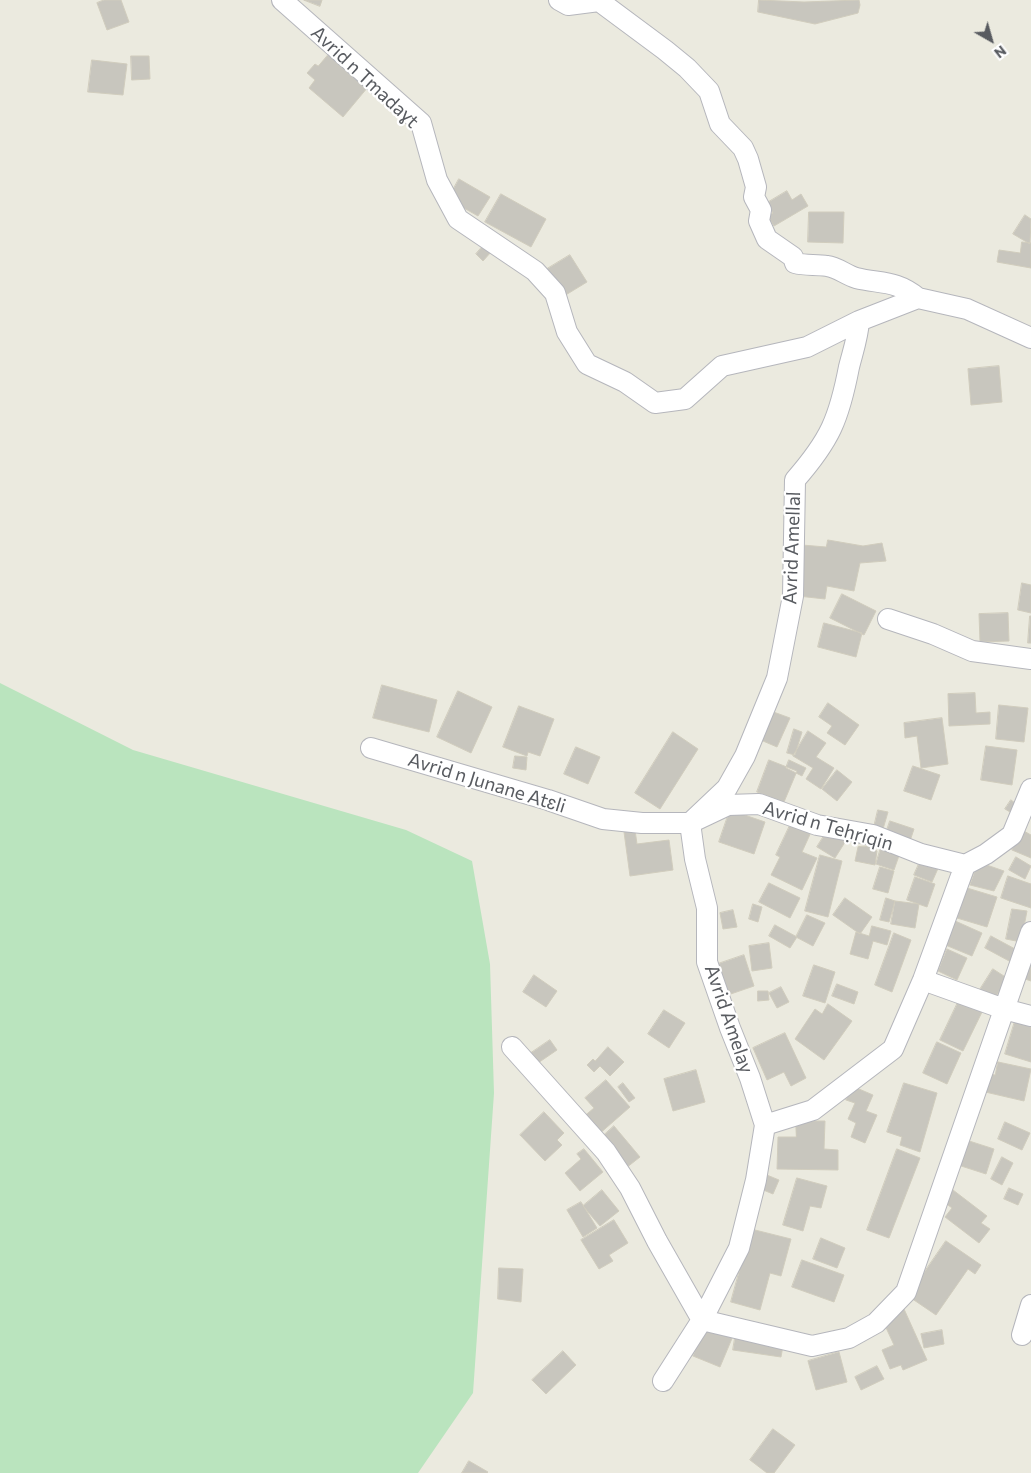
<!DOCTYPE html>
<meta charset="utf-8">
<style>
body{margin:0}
#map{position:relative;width:1031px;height:1473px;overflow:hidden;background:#ebeadf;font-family:Commissioner,sans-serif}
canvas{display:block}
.north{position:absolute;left:966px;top:15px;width:50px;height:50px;-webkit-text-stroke:4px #fff;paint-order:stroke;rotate:142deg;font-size:14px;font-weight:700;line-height:20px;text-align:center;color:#585b60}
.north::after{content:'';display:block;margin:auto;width:18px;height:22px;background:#585b60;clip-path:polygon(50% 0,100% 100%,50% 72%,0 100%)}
</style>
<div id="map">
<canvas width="1031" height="1473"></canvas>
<div class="north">N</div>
</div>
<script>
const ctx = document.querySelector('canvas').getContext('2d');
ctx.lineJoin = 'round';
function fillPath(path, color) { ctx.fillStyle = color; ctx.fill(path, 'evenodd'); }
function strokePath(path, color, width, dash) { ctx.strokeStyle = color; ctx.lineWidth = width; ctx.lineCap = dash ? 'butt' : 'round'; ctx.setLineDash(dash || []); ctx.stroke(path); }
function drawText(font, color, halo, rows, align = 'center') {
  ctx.font = font + ' Commissioner,sans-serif'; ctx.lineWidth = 4.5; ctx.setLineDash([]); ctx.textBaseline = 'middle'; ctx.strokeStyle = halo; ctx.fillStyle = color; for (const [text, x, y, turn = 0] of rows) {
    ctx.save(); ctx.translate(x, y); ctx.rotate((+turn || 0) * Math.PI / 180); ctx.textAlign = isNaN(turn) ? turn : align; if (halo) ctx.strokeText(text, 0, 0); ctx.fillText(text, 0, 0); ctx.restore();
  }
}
fillPath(new Path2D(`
 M 0,683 L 133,750 L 406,830 L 472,861 L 490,964 L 494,1093 L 473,1393 L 418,1473 L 0,1473 Z`), '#bae4be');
const building = new Path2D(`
 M 104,0 L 121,0 L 129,22 L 107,30 L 97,3 Z
 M 304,0 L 322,0 L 320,6 Z
 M 759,0 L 804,2 L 859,0 L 860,5 L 858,13 L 815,24 L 758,12 Z
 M 329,54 L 368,87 L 343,117 L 309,88 L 315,80 L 307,73 L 315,64 L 318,66 Z
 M 131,56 L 149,56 L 150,79 L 132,80 Z
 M 92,60 L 127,64 L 123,95 L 88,92 Z
 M 459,179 L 490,197 L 478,216 L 448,199 Z
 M 787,191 L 792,200 L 801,194 L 808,206 L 774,226 L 768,216 L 773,213 L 767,203 Z
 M 501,194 L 546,219 L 531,247 L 485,222 Z
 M 809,212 L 844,212 L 843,243 L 808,242 Z
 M 1025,215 L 1031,219 L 1030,244 L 1013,234 Z
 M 1022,242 L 1031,243 L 1031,268 L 997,262 L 999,250 L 1020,253 Z
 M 483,246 L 491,252 L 483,261 L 476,254 Z
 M 570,255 L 587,282 L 564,296 L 547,269 Z
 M 999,366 L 1002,402 L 971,405 L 968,369 Z
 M 828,540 L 863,546 L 882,543 L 886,561 L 860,563 L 854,591 L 827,586 L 825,599 L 798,596 L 802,545 L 826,547 Z
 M 1022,583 L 1031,585 L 1031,613 L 1018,610 Z
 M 842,594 L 876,611 L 864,635 L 830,618 Z
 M 1008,613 L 1009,641 L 980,642 L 979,614 Z
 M 1030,616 L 1031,616 L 1031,643 L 1028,643 Z
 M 824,623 L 862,633 L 856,657 L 818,647 Z
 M 382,685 L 437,700 L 429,732 L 373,718 Z
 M 458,691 L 492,707 L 471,753 L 437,737 Z
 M 975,693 L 976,713 L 990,712 L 990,724 L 949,726 L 948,694 Z
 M 828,703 L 859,725 L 845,745 L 827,733 L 832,726 L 819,717 Z
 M 999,705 L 1028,708 L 1024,742 L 996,739 Z
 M 519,706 L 554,719 L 540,756 L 528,752 L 527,756 L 503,747 Z
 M 768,710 L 790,718 L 777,747 L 756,738 Z
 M 942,718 L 948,764 L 921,768 L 917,736 L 905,738 L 904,723 Z
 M 794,729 L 802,732 L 795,755 L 787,753 Z
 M 808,731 L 826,743 L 816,757 L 834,768 L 821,789 L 806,779 L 813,768 L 793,756 Z
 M 673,732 L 698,749 L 660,809 L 635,793 Z
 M 986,746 L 1017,750 L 1012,785 L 981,780 Z
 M 576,747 L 600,757 L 588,784 L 564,774 Z
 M 515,756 L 527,757 L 526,770 L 513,768 Z
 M 769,760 L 797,771 L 784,802 L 757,792 Z
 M 789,760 L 806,768 L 802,776 L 786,768 Z
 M 913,766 L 940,775 L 931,800 L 904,791 Z
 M 837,770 L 852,782 L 837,801 L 822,789 Z
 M 1011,800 L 1015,803 L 1010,812 L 1005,809 Z
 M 730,810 L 765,822 L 754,854 L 719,842 Z
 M 878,810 L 888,812 L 883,829 L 874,827 Z
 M 792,821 L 812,830 L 802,852 L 817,858 L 802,890 L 771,875 L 780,857 L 776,855 Z
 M 890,821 L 914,829 L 910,841 L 886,833 Z
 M 829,828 L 847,839 L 835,858 L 817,847 Z
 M 635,830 L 637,844 L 669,840 L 673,870 L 630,876 L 624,832 Z
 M 1022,830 L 1031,835 L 1031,858 L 1012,850 Z
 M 882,844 L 901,850 L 894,870 L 876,864 Z
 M 869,846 L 877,851 L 875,865 L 855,861 L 858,847 Z
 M 820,855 L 842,861 L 828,917 L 805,911 Z
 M 922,857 L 940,864 L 932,882 L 914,875 Z
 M 1016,857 L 1031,866 L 1025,879 L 1009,870 Z
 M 978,862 L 1004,871 L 994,891 L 970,885 Z
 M 880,867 L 894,871 L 888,893 L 873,889 Z
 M 1008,876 L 1031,884 L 1031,908 L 1001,898 Z
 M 915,877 L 935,884 L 927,907 L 907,900 Z
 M 769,883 L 800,898 L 790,918 L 759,902 Z
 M 967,888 L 997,897 L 987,927 L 957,918 Z
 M 845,898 L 872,917 L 860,934 L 833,915 Z
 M 886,898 L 895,901 L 889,922 L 880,920 Z
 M 895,901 L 919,904 L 915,928 L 891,924 Z
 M 753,904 L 762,907 L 758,922 L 749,919 Z
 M 1012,909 L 1027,911 L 1021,942 L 1006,939 Z
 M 733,910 L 737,927 L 723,929 L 720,913 Z
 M 807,915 L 825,923 L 813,946 L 796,937 Z
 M 953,920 L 982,933 L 972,956 L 943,944 Z
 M 775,925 L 797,937 L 790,948 L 769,936 Z
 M 872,926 L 891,931 L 887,945 L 873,941 L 868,959 L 850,954 L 856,932 L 869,936 Z
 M 894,933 L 911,940 L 892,992 L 875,985 Z
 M 991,936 L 1017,950 L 1011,962 L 985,948 Z
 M 769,943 L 772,968 L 752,971 L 749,946 Z
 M 947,949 L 967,958 L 957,980 L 938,971 Z
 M 744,955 L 754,986 L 722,997 L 712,966 Z
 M 1031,962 L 1031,981 L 1025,979 Z
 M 814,965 L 835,972 L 825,1003 L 803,996 Z
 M 993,969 L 1007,978 L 994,1000 L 979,991 Z
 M 534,975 L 557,991 L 546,1007 L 523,992 Z
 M 837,984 L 858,992 L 854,1004 L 832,996 Z
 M 781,987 L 789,1002 L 777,1008 L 769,993 Z
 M 758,991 L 768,991 L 769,1000 L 758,1001 Z
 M 960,998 L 984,1008 L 963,1051 L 940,1040 Z
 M 828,1004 L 852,1021 L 824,1060 L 795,1039 L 815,1009 L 822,1014 Z
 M 664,1010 L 685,1023 L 669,1048 L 648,1034 Z
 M 1015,1021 L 1031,1026 L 1031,1062 L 1005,1054 Z
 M 785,1033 L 806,1078 L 791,1086 L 784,1072 L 767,1080 L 753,1048 Z
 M 550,1040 L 557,1050 L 538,1063 L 531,1053 Z
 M 937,1042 L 961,1053 L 947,1084 L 923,1073 Z
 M 608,1047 L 624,1062 L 610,1076 L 600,1066 L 594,1072 L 587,1065 L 593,1059 L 595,1061 Z
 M 998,1062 L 1031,1069 L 1024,1101 L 981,1091 L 985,1073 L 995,1075 Z
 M 696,1070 L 705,1102 L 673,1111 L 664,1079 Z
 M 606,1080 L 630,1107 L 598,1135 L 582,1118 L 594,1108 L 585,1098 Z
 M 623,1083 L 635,1098 L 629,1102 L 618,1087 Z
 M 904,1083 L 937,1093 L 920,1152 L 900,1145 L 902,1137 L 887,1132 Z
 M 852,1086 L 873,1095 L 866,1111 L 877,1115 L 865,1143 L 851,1137 L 856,1123 L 848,1119 L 855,1103 L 846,1100 Z
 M 544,1112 L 564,1133 L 557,1140 L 562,1145 L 545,1161 L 520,1135 Z
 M 796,1121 L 825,1121 L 824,1149 L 838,1150 L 838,1170 L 777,1169 L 778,1137 L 796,1137 Z
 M 1005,1122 L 1030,1133 L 1022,1150 L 998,1139 Z
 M 614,1126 L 640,1157 L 626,1168 L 601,1138 Z
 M 963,1139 L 994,1149 L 986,1174 L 955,1164 Z
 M 584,1149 L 603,1172 L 580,1191 L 565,1173 L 581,1159 L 577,1154 Z
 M 897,1149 L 920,1158 L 889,1238 L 867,1230 Z
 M 1002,1157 L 1013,1163 L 1002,1185 L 991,1179 Z
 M 762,1173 L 779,1180 L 773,1194 L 756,1187 Z
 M 797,1178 L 827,1186 L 821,1208 L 810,1206 L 803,1231 L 783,1225 Z
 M 1009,1188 L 1023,1194 L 1018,1205 L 1004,1199 Z
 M 602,1190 L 619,1211 L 600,1226 L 583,1206 Z
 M 953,1190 L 987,1216 L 981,1223 L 990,1229 L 979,1243 L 945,1217 L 952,1208 L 944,1202 Z
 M 581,1202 L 597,1228 L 583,1237 L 567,1210 Z
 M 614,1220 L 628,1243 L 609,1255 L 613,1261 L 599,1269 L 581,1240 Z
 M 751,1229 L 791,1239 L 781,1276 L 770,1273 L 760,1310 L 731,1302 Z
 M 821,1238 L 845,1248 L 837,1268 L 813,1259 Z
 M 946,1241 L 981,1265 L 975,1274 L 968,1269 L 936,1315 L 908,1296 Z
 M 802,1260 L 844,1275 L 834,1302 L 792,1287 Z
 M 499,1268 L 523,1269 L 521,1302 L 498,1299 Z
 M 904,1309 L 927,1360 L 903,1370 L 901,1365 L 890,1369 L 882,1350 L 894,1345 L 882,1319 Z
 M 705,1325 L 733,1336 L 720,1367 L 693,1356 Z
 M 942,1330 L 944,1344 L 924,1348 L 921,1334 Z
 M 736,1332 L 784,1340 L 781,1357 L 733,1350 Z
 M 563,1351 L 576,1365 L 546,1394 L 532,1380 Z
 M 839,1352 L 847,1382 L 816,1390 L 808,1361 Z
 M 877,1366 L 884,1379 L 861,1390 L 855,1377 Z
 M 773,1429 L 795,1445 L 774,1473 L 767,1473 L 750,1460 Z
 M 469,1461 L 488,1472 L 487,1473 L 462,1473 Z`);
fillPath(building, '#c8c6be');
strokePath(building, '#d0ccbd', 1);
const minor = new Path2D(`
 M 282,0 L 421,123 L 437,180 L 458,219 L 535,271 L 555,293 L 567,332 L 587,364 L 625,382 L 655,403 L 685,399 L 722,366 L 807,347 L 859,321 L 918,298 L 967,309 L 1031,338
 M 559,0 L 568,5 L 599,1 L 665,50 L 687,68 L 709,91 L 720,124 L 743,148 L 748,159 L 756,187 L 754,197 L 761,210 L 759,221 L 767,239 L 793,257 L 795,263 C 806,266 816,264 827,266 C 837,267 846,275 856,278 C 881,284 896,280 918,298
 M 888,619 L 933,634 L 972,651 L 1031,659
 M 371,748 L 548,800 L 603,819 L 642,823 L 690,823 L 728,805 L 759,804 L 817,825 L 873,835 L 921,854 L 965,865 L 986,854 L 1012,835 L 1031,789
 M 923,980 L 1004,1009 L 1031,1016
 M 512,1047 L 606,1152 L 630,1188 L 657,1241 L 702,1320 L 812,1346 L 849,1338 L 876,1323 L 906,1292 L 1031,932
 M 765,1125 L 813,1110 L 893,1049 L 923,980 L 965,865
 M 1022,1335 L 1031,1305
 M 663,1381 L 702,1320 L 739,1248 L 756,1180 L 765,1125 L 750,1078 L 730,1028 L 707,962 L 707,908 L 695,859 L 690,823 L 727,788 L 745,756 L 777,678 L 793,596 L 795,480 C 830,440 839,419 849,367 C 853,351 858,337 859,321`);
strokePath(minor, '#b5b6bc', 22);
strokePath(minor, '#fff', 20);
drawText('19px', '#585b60', '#fff', [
 ["Avrid n Tmadaɣt",365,77,43],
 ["Avrid Amellal",792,548,-88],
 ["Avrid n Junane Atɛli",487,783,17],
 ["Avrid n Teḥṛiqin",828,826,16],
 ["Avrid Amelay",729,1019,71]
]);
</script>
